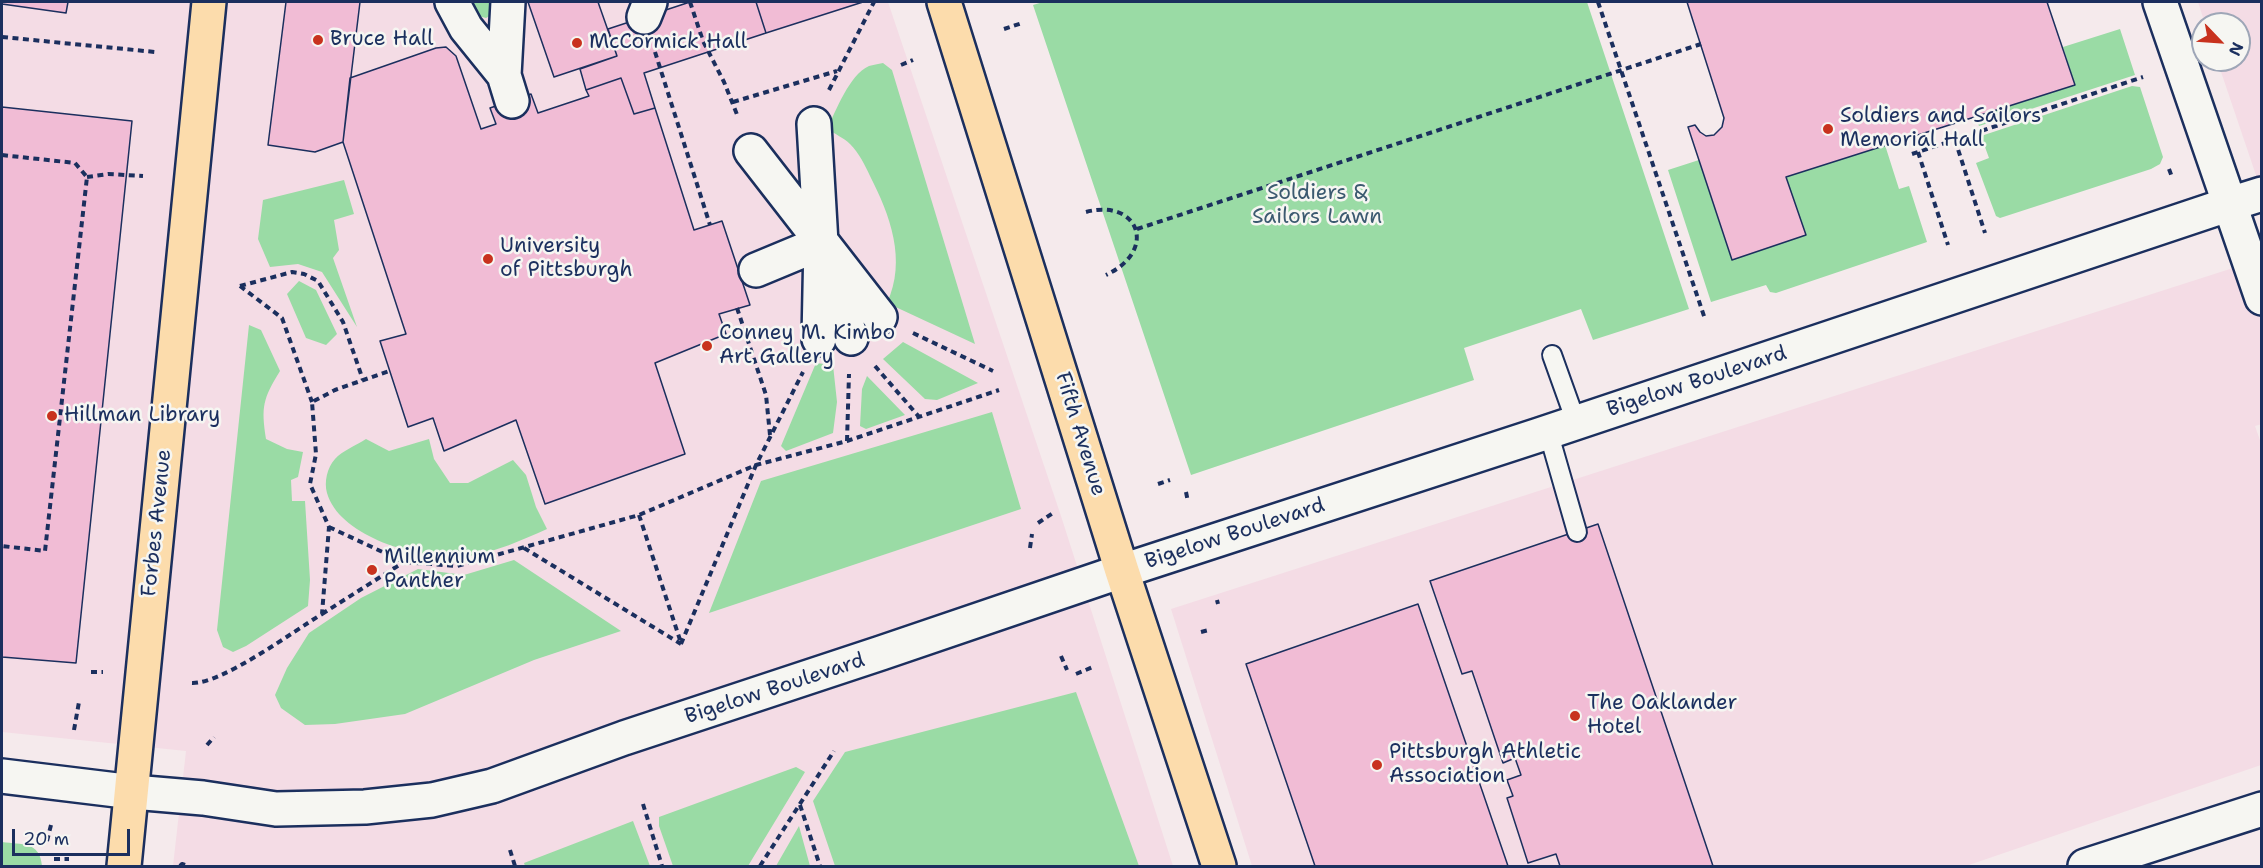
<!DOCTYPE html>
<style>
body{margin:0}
#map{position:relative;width:2263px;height:868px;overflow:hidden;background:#f5eaec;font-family:"Shantell Sans",sans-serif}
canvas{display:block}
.frame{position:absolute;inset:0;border:3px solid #1b2f5e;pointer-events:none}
.north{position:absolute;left:2191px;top:12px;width:60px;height:60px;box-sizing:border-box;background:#f6f6f2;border:2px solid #9ea6b7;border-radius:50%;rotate:115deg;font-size:16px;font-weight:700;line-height:24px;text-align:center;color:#1b2f5e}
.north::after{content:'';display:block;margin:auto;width:21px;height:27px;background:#c8321e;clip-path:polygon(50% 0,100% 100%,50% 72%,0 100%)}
.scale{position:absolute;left:12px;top:829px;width:118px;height:27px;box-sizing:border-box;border:3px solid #1b2f5e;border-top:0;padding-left:8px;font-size:18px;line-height:21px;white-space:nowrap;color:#1b2f5e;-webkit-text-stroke:4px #f6f6f2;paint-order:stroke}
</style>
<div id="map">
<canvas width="2263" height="868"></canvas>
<div class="frame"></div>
<div class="north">N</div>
<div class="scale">20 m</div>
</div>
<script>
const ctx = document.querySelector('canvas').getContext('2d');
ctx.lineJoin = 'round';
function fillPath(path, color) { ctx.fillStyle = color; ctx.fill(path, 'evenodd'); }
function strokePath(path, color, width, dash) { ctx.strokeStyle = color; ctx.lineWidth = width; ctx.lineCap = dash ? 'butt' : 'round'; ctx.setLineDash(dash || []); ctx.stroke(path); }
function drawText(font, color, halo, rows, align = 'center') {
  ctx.font = font + ' "Shantell Sans",sans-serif'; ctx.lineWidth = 5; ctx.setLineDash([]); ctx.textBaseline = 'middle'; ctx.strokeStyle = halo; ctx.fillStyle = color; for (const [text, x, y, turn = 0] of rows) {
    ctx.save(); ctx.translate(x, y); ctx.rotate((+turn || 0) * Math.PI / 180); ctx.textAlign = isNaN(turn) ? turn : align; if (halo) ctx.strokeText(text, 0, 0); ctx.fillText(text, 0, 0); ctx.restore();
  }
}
fillPath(new Path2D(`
 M 2,2 L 888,2 L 1061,516 L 1173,866 L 173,866 L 186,751 L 2,732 Z
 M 2198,2 L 2261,2 L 2261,190 L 2217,60 L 2239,60 L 2239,24 L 2205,24 Z
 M 2261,259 L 2262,424 L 2255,426 L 2262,446 L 2261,765 L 1966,866 L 1252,866 L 1171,609 Z`), '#f4dce5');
fillPath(new Path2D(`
 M 466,2 L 494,2 L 491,15 L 486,18 L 475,15 Z
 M 1043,2 L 1587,2 L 1689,309 L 1593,340 L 1581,309 L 1464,348 L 1474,380 L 1191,475 L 1033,5 Z
 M 2120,29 L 2135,75 L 1979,126 L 1975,117 L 2075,85 L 2063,47 Z
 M 883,63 L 892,70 L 975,344 L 887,303 C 907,260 890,215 870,176 C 865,165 859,153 850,144 C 844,138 835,134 827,129 C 836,111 849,75 869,66 C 873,65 878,64 883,63 Z
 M 2132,86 L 2140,87 L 2163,157 L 2160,164 L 2151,169 L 2000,218 L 1996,216 L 1976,163 L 1989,158 L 1981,136 Z
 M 1885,145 L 1899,189 L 1909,186 L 1927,242 L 1776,293 L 1770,292 L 1766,285 L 1711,302 L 1668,170 L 1699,160 L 1732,260 L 1805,235 L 1786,177 Z
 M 344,180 L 354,214 L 334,220 L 339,250 L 333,258 L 357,327 L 322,272 L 298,264 L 270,267 L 258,239 L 263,200 Z
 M 299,281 L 316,290 L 337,334 L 326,345 L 306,338 L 287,294 Z
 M 249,325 L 261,330 L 280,371 C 263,399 261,406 266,439 L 287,449 L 303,452 L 298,477 L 291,480 L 292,501 L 305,501 L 310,580 L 308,606 L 246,646 L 233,652 L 223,647 L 217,630 Z
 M 903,342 L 978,383 L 937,400 L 925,399 L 883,359 Z
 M 816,363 L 833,365 L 837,402 L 833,433 L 786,451 L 781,446 Z
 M 867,376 L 905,415 L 866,429 L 860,426 L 862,389 Z
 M 992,412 L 1021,509 L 709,613 L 761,481 Z
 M 366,439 L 389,451 L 429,439 L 434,459 L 450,483 L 468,483 L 513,460 L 526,475 L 536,507 L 547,529 C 522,540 496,552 469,556 C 427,562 340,539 327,493 C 324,482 327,468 335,459 C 342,451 357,445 366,439 Z
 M 514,560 L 621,631 L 534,660 L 405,714 L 335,724 L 305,725 L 281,708 L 275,695 L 287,668 L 309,633 L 361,598 L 418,569 L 464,575 Z
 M 1076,692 L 1139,866 L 835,866 L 813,801 L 845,752 Z
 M 796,767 L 805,772 L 748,866 L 673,866 L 659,826 L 659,817 Z
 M 633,821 L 650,866 L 525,866 L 524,863 Z
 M 799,826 L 810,866 L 776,866 Z
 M 2,842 C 22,845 40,841 42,866 L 2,866 Z`), '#9adba5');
const building = new Path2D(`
 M 2,2 L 68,2 L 66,13 L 2,4 Z
 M 286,2 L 360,2 L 343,142 L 315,152 L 268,145 Z
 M 528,2 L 598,2 L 617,56 L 554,77 Z
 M 690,2 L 756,2 L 766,33 L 644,73 L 655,108 L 634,114 L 621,78 L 586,90 L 580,69 L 617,56 L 608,29 Z
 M 756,2 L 863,2 L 766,33 Z
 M 1687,2 L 2047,2 L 2075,85 L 1786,177 L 1806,235 L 1732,260 L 1688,127 L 1695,125 L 1700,132 L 1706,136 L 1714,135 L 1722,127 L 1724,118 Z
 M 446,47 L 456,56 L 481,129 L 496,124 L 490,108 L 531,94 L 538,113 L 589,96 L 586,90 L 621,78 L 634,114 L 655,108 L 694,230 L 722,221 L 750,305 L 719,314 L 726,334 L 655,363 L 685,454 L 545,504 L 516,420 L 444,451 L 433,418 L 408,427 L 380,341 L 406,334 L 343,142 L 350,78 L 436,48 Z
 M 2,107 L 132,121 L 76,663 L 2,657 Z
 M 1598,524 L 1713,866 L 1560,866 L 1556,854 L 1528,863 L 1507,798 L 1513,796 L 1507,780 L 1521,775 L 1515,758 L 1503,763 L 1472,671 L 1462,674 L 1430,581 Z
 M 1418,604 L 1508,866 L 1315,866 L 1246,664 Z`);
fillPath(building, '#f1bcd5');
strokePath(building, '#1b2f5e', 1.5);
const lane = new Path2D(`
 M 1552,355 L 1576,422
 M 1548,431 L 1577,532`);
const street = new Path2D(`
 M 452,2 L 466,28 L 504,75
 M 508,2 L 504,75 L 512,101
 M 644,17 L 650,2
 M 814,124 L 821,243 L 819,339
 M 751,151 L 880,317
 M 2230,204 L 2262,194
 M 756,270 L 821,243
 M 830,271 L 851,338
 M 2085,866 L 2262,809`);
const secondary = new Path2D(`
 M 2160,2 L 2262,298
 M 2,776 L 133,792 L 203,798 L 276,809 L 365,807 L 432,800 L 492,786 L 624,738 L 881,653 L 1122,571 L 1539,435 L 2230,204`);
const highway = new Path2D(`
 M 944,2 L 1122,571 L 1219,866
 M 124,866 L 209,2`);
strokePath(lane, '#1b2f5e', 22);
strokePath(street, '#1b2f5e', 38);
strokePath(secondary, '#1b2f5e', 38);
strokePath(highway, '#1b2f5e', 38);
strokePath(new Path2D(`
 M 690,2 L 703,41 L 724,82 L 738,117
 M 1598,2 L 1705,319
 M 1004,29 L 1022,23
 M 2,37 L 155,52
 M 655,52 L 710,225
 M 901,65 L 913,60
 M 829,90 L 874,2
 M 733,102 L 837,71
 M 1955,140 L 1985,233
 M 1918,152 L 1948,245
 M 1912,154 L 2143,77
 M 2,155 L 75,163 L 87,177 L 45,551 L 2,546
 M 2169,169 L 2172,177
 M 87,177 L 108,174 L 143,176
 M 1086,212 C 1138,198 1159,250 1106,275
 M 1137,229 L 1701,44
 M 240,286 L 292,272 L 304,274 L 318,281 L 343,322 L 363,380
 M 240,286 L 282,318 L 312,402
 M 737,308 L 766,395 L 770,435
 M 913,333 L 993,371
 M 875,366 L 920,418
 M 847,441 L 849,374
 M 1158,484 L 1170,480
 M 1186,492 L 1188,502
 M 639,515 L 681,643
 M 1038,523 L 1053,513
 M 329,527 L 404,562 L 457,566 L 639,515 L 756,465 L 847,441 L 999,390
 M 524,548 L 681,644
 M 1030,548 L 1032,534
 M 1217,600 L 1218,604
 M 322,614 L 404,562
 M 1201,632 L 1209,630
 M 681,644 L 756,465 L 803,372
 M 1061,656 L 1067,670
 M 91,672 L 103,672
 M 1076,674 L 1093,667
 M 192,683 C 222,684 294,631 322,614 L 329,527 L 310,484 L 316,454 L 312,402 L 335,390 L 389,371
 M 74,730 L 79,702
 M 207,745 L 214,737
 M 643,804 L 662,866
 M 800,805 L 820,866
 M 47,841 L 52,821
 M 510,850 L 515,866
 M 54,859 L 69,859
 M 180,866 L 182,864 L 188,866
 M 760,866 L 834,751`), '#1b2f5e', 4, [6, 4.5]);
strokePath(lane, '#f6f6f2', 18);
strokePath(street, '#f6f6f2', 33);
strokePath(secondary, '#f6f6f2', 33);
strokePath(highway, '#fcdcac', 33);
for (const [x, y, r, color] of [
 [318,40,6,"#c8321e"],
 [577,43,6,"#c8321e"],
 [1828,129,6,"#c8321e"],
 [488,259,6,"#c8321e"],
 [707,346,6,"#c8321e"],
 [52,416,6,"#c8321e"],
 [372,570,6,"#c8321e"],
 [1575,716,6,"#c8321e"],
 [1377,765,6,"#c8321e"]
]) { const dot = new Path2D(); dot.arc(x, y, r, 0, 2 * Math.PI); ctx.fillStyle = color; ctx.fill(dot); strokePath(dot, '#f6f6f2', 2); }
drawText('21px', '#1b2f5e', '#f6f6f2', [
 ["Bruce Hall",330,40],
 ["McCormick Hall",589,43],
 ["Soldiers and Sailors",1840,117],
 ["Memorial Hall",1840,141],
 ["University",500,247],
 ["of Pittsburgh",500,271],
 ["Conney M. Kimbo",719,334],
 ["Art Gallery",719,358],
 ["Hillman Library",64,416],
 ["Millennium",384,558],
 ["Panther",384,582],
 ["The Oaklander",1587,704],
 ["Hotel",1587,728],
 ["Pittsburgh Athletic",1389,753],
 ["Association",1389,777]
], 'left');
drawText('21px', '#3b5a70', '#f6f6f2', [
 ["Soldiers &",1317,194],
 ["Sailors Lawn",1317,218]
]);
drawText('21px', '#1b2f5e', '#f6f6f2', [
 ["Bigelow Boulevard",1697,382,-18],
 ["Fifth Avenue",1080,434,73],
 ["Forbes Avenue",157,523,-84],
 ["Bigelow Boulevard",1235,534,-18],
 ["Bigelow Boulevard",775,689,-18]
]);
</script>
